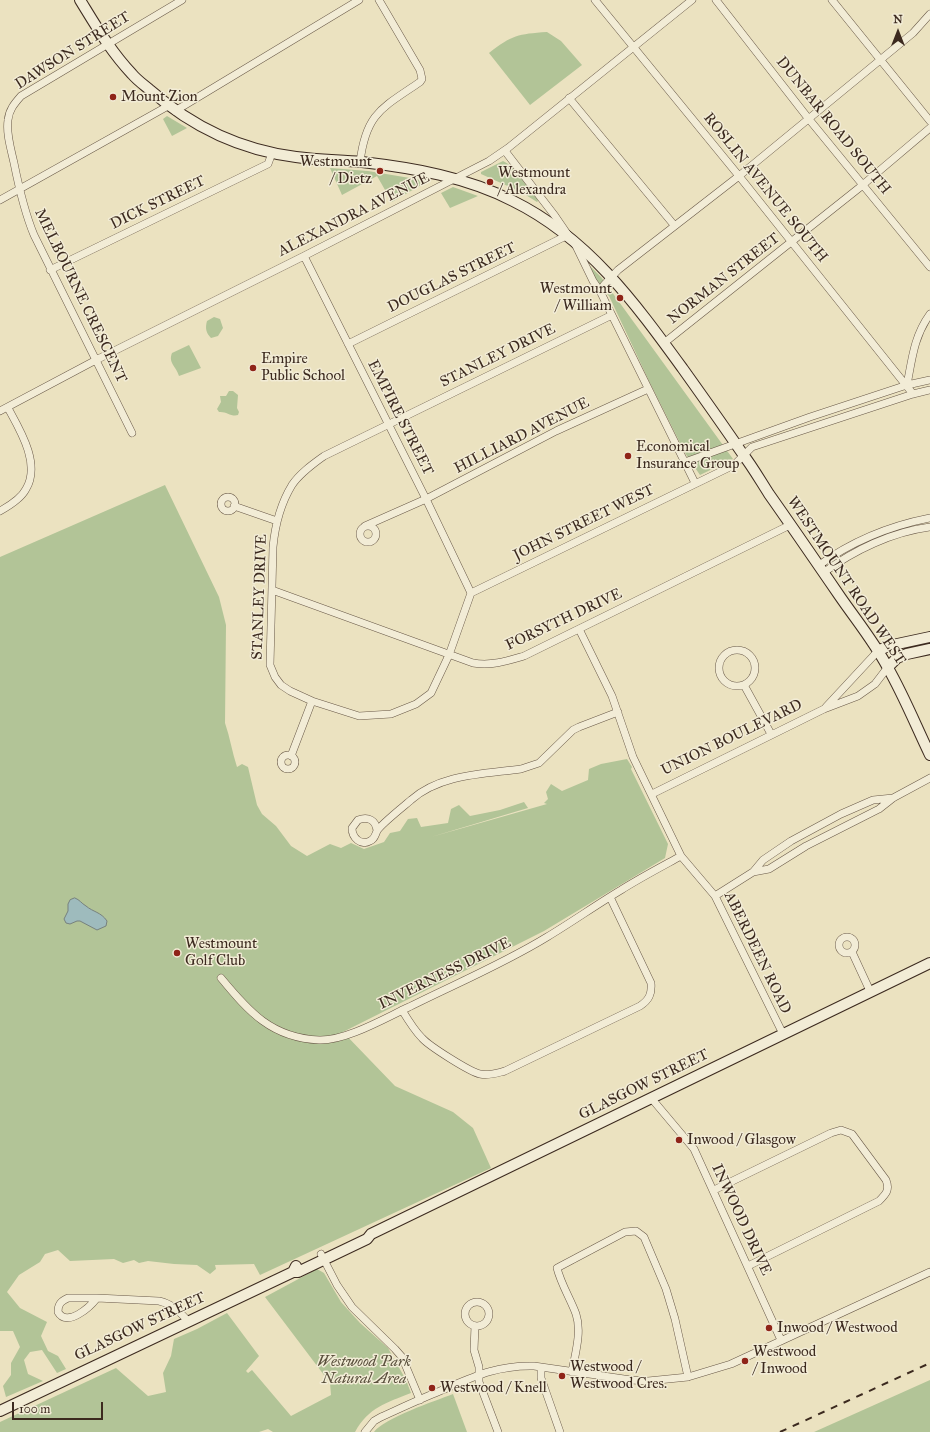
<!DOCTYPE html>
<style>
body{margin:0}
#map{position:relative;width:930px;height:1432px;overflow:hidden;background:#ebe2c0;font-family:"IM FELL Great Primer",serif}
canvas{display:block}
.north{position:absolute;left:878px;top:12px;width:40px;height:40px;-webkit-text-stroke:3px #f2ecd6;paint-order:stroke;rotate:0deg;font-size:11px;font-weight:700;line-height:16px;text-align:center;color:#3c2a1f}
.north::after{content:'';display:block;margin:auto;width:14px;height:18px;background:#3c2a1f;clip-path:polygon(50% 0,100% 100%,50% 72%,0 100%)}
.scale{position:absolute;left:12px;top:1402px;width:91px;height:18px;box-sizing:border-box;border:2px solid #3c2a1f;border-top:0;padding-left:5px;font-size:12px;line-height:14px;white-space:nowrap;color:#3c2a1f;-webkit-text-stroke:3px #f2ecd6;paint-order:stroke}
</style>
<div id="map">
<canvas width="930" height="1432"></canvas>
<div class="north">N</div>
<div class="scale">100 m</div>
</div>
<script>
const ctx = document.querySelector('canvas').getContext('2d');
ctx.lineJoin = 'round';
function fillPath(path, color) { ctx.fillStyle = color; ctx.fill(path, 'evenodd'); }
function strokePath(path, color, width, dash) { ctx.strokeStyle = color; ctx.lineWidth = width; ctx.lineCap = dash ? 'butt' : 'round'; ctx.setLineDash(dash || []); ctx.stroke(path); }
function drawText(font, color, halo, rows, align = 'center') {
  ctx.font = font + ' "IM FELL Great Primer",serif'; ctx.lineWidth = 3; ctx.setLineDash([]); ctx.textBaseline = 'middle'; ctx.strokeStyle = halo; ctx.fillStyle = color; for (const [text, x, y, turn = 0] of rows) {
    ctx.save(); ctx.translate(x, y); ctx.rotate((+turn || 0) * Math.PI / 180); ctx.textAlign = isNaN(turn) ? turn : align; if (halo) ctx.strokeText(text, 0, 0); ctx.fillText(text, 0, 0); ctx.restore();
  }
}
fillPath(new Path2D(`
 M 547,32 L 561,41 L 582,65 L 530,105 L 489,53 C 512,35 518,34 547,32 Z
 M 167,116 L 187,128 L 172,136 L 163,119 Z
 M 503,161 L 510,165 L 537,198 L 538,201 L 537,202 L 521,192 L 481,174 L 481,172 Z
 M 330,168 L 368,171 L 428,181 L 392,202 L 377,176 L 342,195 Z
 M 453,187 L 478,196 L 450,208 L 441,193 Z
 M 588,264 L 601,277 L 733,459 L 700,475 L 685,453 L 649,381 L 609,296 L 596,283 Z
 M 214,317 L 220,319 L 223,328 L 218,336 L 211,338 C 206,333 205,328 207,321 Z
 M 189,345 L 201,368 L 179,376 C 176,366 168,363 172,353 Z
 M 229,391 L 233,391 L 238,395 L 237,408 L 239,412 L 238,415 C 231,417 226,411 219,412 L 217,409 L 221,402 L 220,396 L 226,396 Z
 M 165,485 L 219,597 L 226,625 L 225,723 C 230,737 232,752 237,767 L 242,764 L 248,767 L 257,805 L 262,814 L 276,826 L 291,846 L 307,856 L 330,844 L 341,848 L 351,843 L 364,849 L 384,842 L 390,833 L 400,831 L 408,819 L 417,818 L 421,827 L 448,823 L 451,809 L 459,805 L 470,816 L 500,810 L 524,802 L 528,808 L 431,837 L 547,804 L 544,803 L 548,799 L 546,792 L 551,784 L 562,791 L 588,780 L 589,769 L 601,764 L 627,759 L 632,767 L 631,769 L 668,844 L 665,858 L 544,931 L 343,1032 L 395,1086 L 453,1112 L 473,1128 L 491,1168 L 260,1275 L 254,1264 L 215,1265 L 216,1269 L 210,1274 L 197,1265 L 174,1264 L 148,1261 L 139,1263 L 134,1260 L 123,1263 L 114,1259 L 70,1261 L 58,1250 L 45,1254 L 40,1262 L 19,1275 L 7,1292 L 20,1308 L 47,1322 L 41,1336 L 48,1351 L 58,1356 L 66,1369 L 57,1373 L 42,1350 L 30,1352 L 24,1360 L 28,1374 L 43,1381 L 6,1397 L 3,1386 L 11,1375 L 11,1363 L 20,1347 L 13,1331 L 0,1331 L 0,557 Z
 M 317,1269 L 324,1273 L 341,1302 L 360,1323 L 388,1348 L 406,1380 L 411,1393 C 386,1403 369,1407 355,1432 L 273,1432 L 268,1429 L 259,1432 L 0,1432 L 0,1422 L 116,1368 L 148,1396 L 166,1392 L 163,1373 L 171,1356 L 174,1339 L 197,1329 L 227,1313 L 259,1356 L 246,1371 L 248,1373 L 252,1370 L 291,1416 L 331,1395 L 330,1383 L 265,1297 Z
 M 930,1380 L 930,1432 L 814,1432 Z
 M 453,1394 L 467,1432 L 374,1432 C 384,1418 435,1401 453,1394 Z`), '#b2c497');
const water = new Path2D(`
 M 75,898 C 80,900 81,903 86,906 C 93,912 101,912 107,921 L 106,926 L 97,930 L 80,921 L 77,921 L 70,924 L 66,923 L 64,919 L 68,911 L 68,904 L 70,900 Z`);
fillPath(water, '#9ebbbd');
strokePath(water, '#77817e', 1);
const street = new Path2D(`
 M 595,0 L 739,176 L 913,394
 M 716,0 L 808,118 L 930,267
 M 832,0 L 930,121
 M 569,98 L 674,225
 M 175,111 L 359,0
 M 360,162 C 366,113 382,108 420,82 L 422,79 L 420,70 L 379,0
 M 0,200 L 168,106
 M 576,246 L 593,281 L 600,291 L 695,483
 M 304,256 L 426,499 L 471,593
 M 50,270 L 268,164 L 272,153
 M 600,291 L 604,285 L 618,270 L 739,176 L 913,33 L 930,14
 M 664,343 L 859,188 L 930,128
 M 348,344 L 568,235 L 555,216 L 505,151
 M 907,385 C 912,359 914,336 930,314
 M 0,411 L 96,360 L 304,256 L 489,161 L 508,148 L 692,0
 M 132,433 L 34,235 C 24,211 19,188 14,163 C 11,149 6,134 8,120 C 9,110 14,104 21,96 L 182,0
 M 685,462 L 810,417 L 907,385 L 930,380
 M221 504a7 7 0 1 1 14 0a7 7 0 1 1-14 0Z
 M 234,506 L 277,521
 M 0,511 C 9,506 21,499 26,489 C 41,464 20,430 8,408
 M 365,526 L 426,499 L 556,431 L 648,389
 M360 534a8 8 0 1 1 16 0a8 8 0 1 1-16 0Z
 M 818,566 C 852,541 889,526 930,518
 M 823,573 C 854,550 892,532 930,527
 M 272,590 L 473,663 C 492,666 507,661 524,656 L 790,525
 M 471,593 L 449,655 L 431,693 L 416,704 L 391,714 L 359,716 L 312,701 L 290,691 L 281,685 L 275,677 L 270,665 L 273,547 C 275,526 281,503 292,485 C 300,473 313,464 324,456 L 612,315
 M 471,593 L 734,465 L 752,447 L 913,394 L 930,390
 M 579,629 L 612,696 L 633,757 L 681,856 L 715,896 L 783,1034
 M719 668a18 18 0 1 1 36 0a18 18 0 1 1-36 0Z
 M 744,685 L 771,734
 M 826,707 L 878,651
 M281 762a7 7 0 1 1 14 0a7 7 0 1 1-14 0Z
 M 291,756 L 312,701
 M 652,794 L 824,709 L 858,696 L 875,684 L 888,667
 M 377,831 C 376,820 368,816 358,820 L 352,828 C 352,838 361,846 370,841 C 375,839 375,835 377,831 C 380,825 404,806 411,800 C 440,774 484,774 521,769 L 539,763 L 573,730 L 579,727 L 618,712
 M 753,872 L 769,869 L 806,846 L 879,809 L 893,798 L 930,778
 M 715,896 L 753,872 L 763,860 L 791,841 L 841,814 L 873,800 L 893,798
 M839 945a8 8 0 1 1 16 0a8 8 0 1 1-16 0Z
 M 852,952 L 870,991
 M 221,978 C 249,1012 272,1038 319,1040 C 346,1041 385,1018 409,1007 C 455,984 503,964 547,937 C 572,922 596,905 621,890 C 640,878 661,867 681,856
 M 402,1010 C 408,1020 414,1030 422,1038 C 429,1046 470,1072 480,1074 C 489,1076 497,1073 505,1071 L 640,1006 C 649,1000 652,994 651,983 L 610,897
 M 652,1099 L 694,1149 L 781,1340
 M 714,1190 L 831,1133 L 841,1130 L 852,1134 L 886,1180 C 890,1190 886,1194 879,1201 L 748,1266
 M 321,1254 L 337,1285 L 352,1307 L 395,1349 L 402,1357 L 420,1400
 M 68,1298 L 97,1298 C 90,1307 67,1328 58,1312 C 58,1304 61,1301 68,1298 Z
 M 97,1298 L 159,1301 C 172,1304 179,1311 188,1321
 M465 1314a12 12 0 1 1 24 0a12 12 0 1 1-24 0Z
 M 475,1326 L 474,1350 L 479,1367 L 479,1382 L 498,1432
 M 541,1367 L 541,1378 L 560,1432
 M 572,1372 C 575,1354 582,1332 576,1314 C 570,1298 561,1284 557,1268 L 625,1232 L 636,1231 L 644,1237 L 666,1289 L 675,1319 L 688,1377
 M 365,1432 L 374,1421 L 381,1417 C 401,1408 420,1399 440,1391 C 473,1377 497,1365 534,1366 L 631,1380 L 648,1381 L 688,1377 L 731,1364 L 930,1272`);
const secondary = new Path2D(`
 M 80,0 C 96,26 111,52 132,74 C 137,80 144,85 150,90 C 191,126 241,150 296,157 C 318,160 340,160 362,162 C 414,168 466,177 513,201 C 588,238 635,303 683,369 C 703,397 723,425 742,453 C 752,466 760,480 769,494 C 793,528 817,563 841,598 C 857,621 875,643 888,668 C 904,696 916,726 930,755
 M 878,651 L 888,646 L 930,637
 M 888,667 L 897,658 L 907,654 L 930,649
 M 293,1272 L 298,1272 L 367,1239 L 371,1234 L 930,963
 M 0,1411 L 293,1272 L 296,1266`);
strokePath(street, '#685847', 8);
strokePath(secondary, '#3c2a1f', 12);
strokePath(street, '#f2ecd6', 7);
strokePath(secondary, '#f2ecd6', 10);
strokePath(new Path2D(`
 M 780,1432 L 930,1363`), '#3c2a1f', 2, [7, 7]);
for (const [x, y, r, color] of [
 [113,97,4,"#8f2418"],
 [380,171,4,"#8f2418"],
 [490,182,4,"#8f2418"],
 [620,298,4,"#8f2418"],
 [253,368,4,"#8f2418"],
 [628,456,4,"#8f2418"],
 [177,953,4,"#8f2418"],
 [679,1140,4,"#8f2418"],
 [769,1328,4,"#8f2418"],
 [745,1361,4,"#8f2418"],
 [562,1376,4,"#8f2418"],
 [432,1388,4,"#8f2418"]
]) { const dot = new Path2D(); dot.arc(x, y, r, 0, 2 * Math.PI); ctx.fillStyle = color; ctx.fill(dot); strokePath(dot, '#f2ecd6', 1.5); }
drawText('15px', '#3c2a1f', '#f2ecd6', [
 ["DAWSON STREET",73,51,-32],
 ["DUNBAR ROAD SOUTH",833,126,51],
 ["ROSLIN AVENUE SOUTH",765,188,51],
 ["DICK STREET",158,203,-26],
 ["ALEXANDRA AVENUE",354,215,-27],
 ["DOUGLAS STREET",452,278,-26],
 ["NORMAN STREET",724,279,-38],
 ["MELBOURNE CRESCENT",80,296,64],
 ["STANLEY DRIVE",498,356,-26],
 ["EMPIRE STREET",400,418,63],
 ["HILLIARD AVENUE",522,436,-27],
 ["JOHN STREET WEST",584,523,-26],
 ["WESTMOUNT ROAD WEST",846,581,56],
 ["STANLEY DRIVE",260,597,-88],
 ["FORSYTH DRIVE",564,620,-25],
 ["UNION BOULEVARD",732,738,-26],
 ["ABERDEEN ROAD",757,953,64],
 ["INVERNESS DRIVE",445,974,-26],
 ["GLASGOW STREET",644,1085,-26],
 ["INWOOD DRIVE",741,1220,65],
 ["GLASGOW STREET",140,1327,-25]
]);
drawText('15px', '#3c2a1f', '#f2ecd6', [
 ["Mount Zion",121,97],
 ["Westmount",372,162,"right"],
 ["/ Dietz",372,179,"right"],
 ["Westmount",498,173],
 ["/ Alexandra",498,190],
 ["Westmount",612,289,"right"],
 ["/ William",612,306,"right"],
 ["Empire",261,359],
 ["Public School",261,376],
 ["Economical",636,447],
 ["Insurance Group",636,464],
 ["Westmount",185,944],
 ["Golf Club",185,961],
 ["Inwood / Glasgow",687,1140],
 ["Inwood / Westwood",777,1328],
 ["Westwood",753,1352],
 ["/ Inwood",753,1369],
 ["Westwood /",570,1367],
 ["Westwood Cres.",570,1384],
 ["Westwood / Knell",440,1388]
], 'left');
drawText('italic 15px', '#5a503d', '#f2ecd6', [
 ["Westwood Park",364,1362],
 ["Natural Area",364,1379]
]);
</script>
